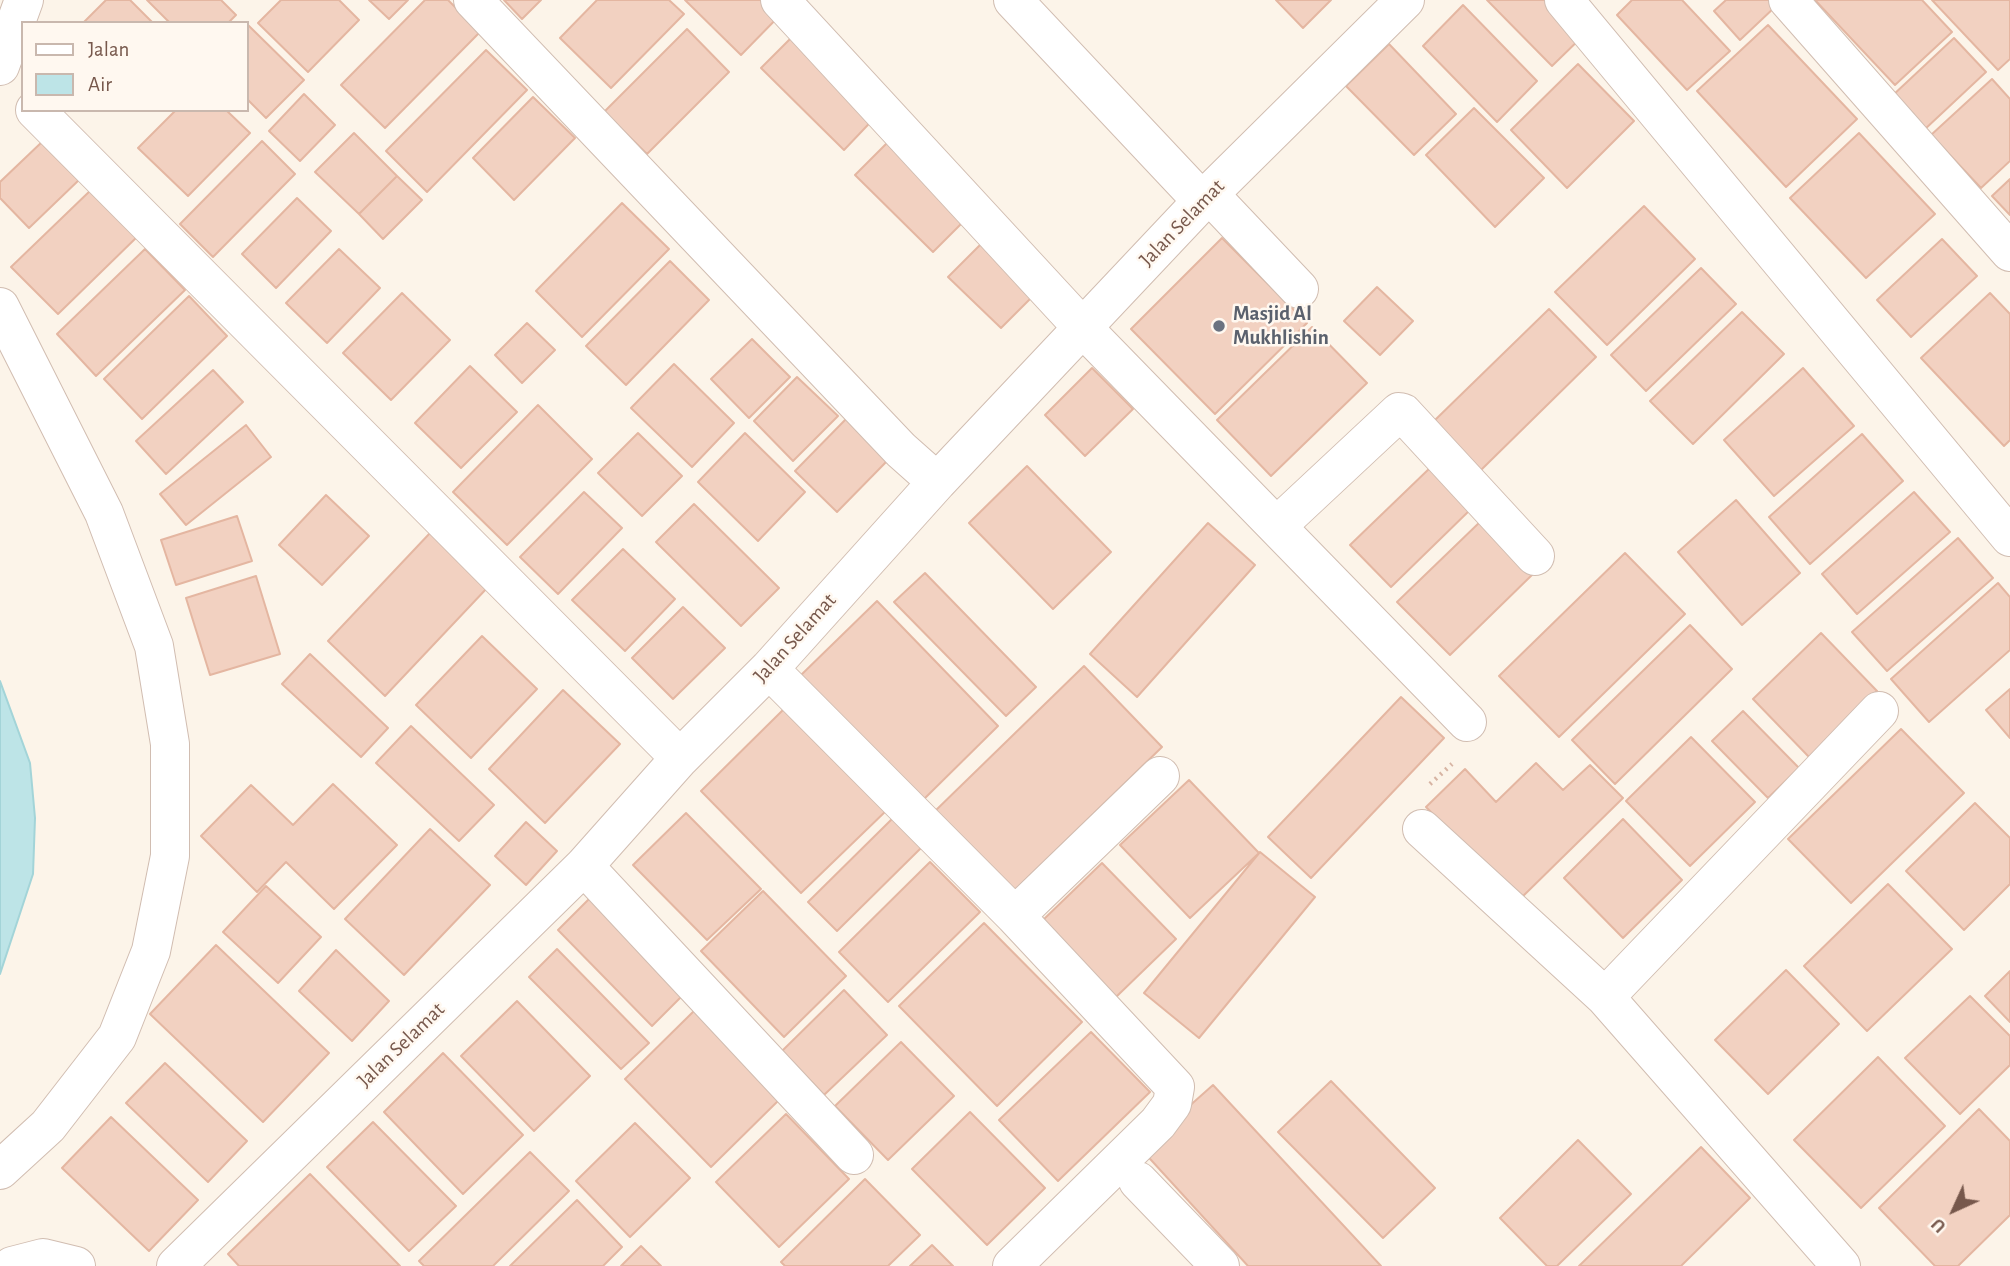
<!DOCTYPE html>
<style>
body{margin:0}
#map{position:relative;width:2010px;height:1266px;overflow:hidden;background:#fcf4e9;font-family:"Alegreya Sans",sans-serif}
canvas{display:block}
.legend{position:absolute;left:21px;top:21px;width:228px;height:91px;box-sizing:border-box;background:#fff8f0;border:2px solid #c9b8ae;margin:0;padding:9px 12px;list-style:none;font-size:21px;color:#77584c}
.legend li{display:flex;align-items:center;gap:14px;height:35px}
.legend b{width:35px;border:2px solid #c9b8ae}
.north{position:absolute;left:1919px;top:1175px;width:70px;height:70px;-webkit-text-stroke:5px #fff8f0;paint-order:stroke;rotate:225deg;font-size:19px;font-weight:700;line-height:28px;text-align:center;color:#77584c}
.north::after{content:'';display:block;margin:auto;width:24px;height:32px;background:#77584c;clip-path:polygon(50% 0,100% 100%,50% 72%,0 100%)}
</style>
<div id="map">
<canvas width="2010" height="1266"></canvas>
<ul class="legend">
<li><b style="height:9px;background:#fff"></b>Jalan</li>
<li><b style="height:19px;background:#bde4e7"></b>Air</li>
</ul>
<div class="north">U</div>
</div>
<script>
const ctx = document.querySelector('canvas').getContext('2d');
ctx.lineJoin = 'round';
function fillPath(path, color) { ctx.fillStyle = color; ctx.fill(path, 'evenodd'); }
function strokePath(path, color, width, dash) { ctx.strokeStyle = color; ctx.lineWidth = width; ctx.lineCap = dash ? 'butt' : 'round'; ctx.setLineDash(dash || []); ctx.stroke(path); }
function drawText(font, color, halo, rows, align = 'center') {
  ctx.font = font + ' "Alegreya Sans",sans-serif'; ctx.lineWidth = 5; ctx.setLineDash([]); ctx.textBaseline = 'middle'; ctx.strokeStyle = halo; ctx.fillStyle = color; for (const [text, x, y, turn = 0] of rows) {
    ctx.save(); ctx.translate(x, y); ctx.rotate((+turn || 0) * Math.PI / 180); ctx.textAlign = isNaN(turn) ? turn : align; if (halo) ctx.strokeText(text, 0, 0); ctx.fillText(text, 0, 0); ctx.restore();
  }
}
const water = new Path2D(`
 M 0,681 L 30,763 L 35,818 L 33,874 L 0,974 Z`);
fillPath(water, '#bde4e7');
strokePath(water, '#a3d4d8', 2);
const building = new Path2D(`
 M 106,0 L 130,0 L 153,23 L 83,23 Z
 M 147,0 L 221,0 L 236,15 L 228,23 L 170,23 Z
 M 281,0 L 339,0 L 359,20 L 308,72 L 258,23 Z
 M 369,0 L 408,0 L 389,19 Z
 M 425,0 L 448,0 L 480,32 L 385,128 L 341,85 Z
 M 504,0 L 541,0 L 522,19 Z
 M 597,0 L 669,0 L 684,14 L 611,88 L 560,38 Z
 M 685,0 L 775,0 L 785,10 L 741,55 Z
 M 1276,0 L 1331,0 L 1303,28 Z
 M 1487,0 L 1559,0 L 1589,30 L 1552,66 Z
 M 1632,0 L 1682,0 L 1730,51 L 1687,90 L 1617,15 Z
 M 1726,0 L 1770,0 L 1776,6 L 1740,40 L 1714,11 Z
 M 1815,0 L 1922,0 L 1952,32 L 1895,85 Z
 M 1932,0 L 2010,0 L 2010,59 L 1998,70 Z
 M 1463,5 L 1537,81 L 1497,122 L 1423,46 Z
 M 248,25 L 304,80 L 266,118 L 247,99 Z
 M 1768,25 L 1857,119 L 1786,187 L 1697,91 Z
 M 801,28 L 883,109 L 844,150 L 761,68 Z
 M 687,29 L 729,72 L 647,154 L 604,112 Z
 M 1954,38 L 1986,72 L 1924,130 L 1892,96 Z
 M 1389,44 L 1456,114 L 1414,155 L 1346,86 Z
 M 486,50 L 527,90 L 427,192 L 386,151 Z
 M 1578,64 L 1634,121 L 1567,188 L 1511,130 Z
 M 1992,79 L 2010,99 L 2010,161 L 1981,188 L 1931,135 Z
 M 304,94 L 335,125 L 300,161 L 269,131 Z
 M 533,97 L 575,138 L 514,200 L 473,158 Z
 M 1474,108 L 1544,178 L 1495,227 L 1426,155 Z
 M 176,110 L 226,110 L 250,133 L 188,196 L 138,148 Z
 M 901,129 L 979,206 L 933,252 L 855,175 Z
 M 354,133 L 397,176 L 359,214 L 315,172 Z
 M 1859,133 L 1935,214 L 1866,278 L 1790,198 Z
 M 44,140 L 81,178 L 29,228 L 0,198 L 0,182 Z
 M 262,141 L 295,174 L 213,257 L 180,224 Z
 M 397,176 L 422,200 L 383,239 L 359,214 Z
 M 2010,179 L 2010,215 L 1992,196 Z
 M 93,188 L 139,235 L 58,314 L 11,267 Z
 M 297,198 L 331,231 L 276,288 L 242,254 Z
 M 622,203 L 669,249 L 582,337 L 536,291 Z
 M 1644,206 L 1695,259 L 1607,345 L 1555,292 Z
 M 994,231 L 1046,283 L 1001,328 L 948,277 Z
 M 1222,238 L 1307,323 L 1215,414 L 1131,329 Z
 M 1942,239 L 1977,276 L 1911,337 L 1877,300 Z
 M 145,249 L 185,290 L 96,376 L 57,334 Z
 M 339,249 L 380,288 L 327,343 L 286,303 Z
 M 670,261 L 709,300 L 626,385 L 586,346 Z
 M 1701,268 L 1736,304 L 1646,391 L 1611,355 Z
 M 1377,287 L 1413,321 L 1380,355 L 1344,321 Z
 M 402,293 L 450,340 L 391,400 L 343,353 Z
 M 1990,293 L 2010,314 L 2010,440 L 2004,446 L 1921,358 Z
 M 189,296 L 227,336 L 142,419 L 104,379 Z
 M 1549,309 L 1596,357 L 1481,470 L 1434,421 Z
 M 1742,312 L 1784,354 L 1693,444 L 1650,401 Z
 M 527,323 L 555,350 L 522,383 L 495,355 Z
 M 1312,327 L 1367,383 L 1271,476 L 1217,420 Z
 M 752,339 L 790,377 L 749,418 L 711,379 Z
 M 674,364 L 734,423 L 692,467 L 631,408 Z
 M 470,366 L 517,412 L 461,468 L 415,423 Z
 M 1092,368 L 1133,409 L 1085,456 L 1045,415 Z
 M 1803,368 L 1854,426 L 1774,496 L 1724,440 Z
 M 213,370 L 243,402 L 166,474 L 136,441 Z
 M 797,377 L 838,416 L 793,461 L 754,421 Z
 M 538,405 L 592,459 L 507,545 L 453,492 Z
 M 847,418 L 888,460 L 837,512 L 795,471 Z
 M 246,425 L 271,457 L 186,525 L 160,494 Z
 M 638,433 L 682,476 L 642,516 L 598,473 Z
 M 745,433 L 805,492 L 758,541 L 698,482 Z
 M 1862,434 L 1903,481 L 1810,564 L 1769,517 Z
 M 1027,466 L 1111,552 L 1053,609 L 969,523 Z
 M 1432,466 L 1472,508 L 1391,587 L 1350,545 Z
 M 584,492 L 622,528 L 558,594 L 520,557 Z
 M 1914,492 L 1950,532 L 1857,614 L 1822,574 Z
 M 326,495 L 369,536 L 322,585 L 279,545 Z
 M 1736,500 L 1800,573 L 1742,625 L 1678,552 Z
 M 694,504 L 779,588 L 741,626 L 656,542 Z
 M 237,516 L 252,561 L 176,585 L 161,540 Z
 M 1482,520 L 1534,573 L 1450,655 L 1397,602 Z
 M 1208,523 L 1255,565 L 1137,697 L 1090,654 Z
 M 430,533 L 488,587 L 385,696 L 328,641 Z
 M 1958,538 L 1993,578 L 1887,671 L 1852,632 Z
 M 623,549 L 675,599 L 625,651 L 572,600 Z
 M 1625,553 L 1685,614 L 1559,737 L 1499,676 Z
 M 925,573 L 1036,687 L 1006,716 L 894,602 Z
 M 256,576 L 280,654 L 210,675 L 186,598 Z
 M 1998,583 L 2010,597 L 2010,650 L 1929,722 L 1891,679 Z
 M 877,601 L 998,726 L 921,802 L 799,677 Z
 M 683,607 L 725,648 L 673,699 L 632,658 Z
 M 1690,625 L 1732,669 L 1615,784 L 1572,740 Z
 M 1821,633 L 1877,691 L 1809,757 L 1753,699 Z
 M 482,636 L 537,689 L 471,758 L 416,705 Z
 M 310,654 L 388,728 L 361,757 L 282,684 Z
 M 1084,666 L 1162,747 L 1010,895 L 932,814 Z
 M 2010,689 L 2010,738 L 1986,710 Z
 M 563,690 L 620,744 L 545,823 L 489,769 Z
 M 1401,697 L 1444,738 L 1311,878 L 1268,837 Z
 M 788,705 L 889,808 L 801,893 L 701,791 Z
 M 1743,711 L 1799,768 L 1768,798 L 1712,741 Z
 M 411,726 L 494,805 L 459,841 L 376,763 Z
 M 1901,729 L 1964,793 L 1851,903 L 1788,839 Z
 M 1691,737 L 1755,802 L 1690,866 L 1626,801 Z
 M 1536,763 L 1563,790 L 1590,765 L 1623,798 L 1518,901 L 1426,807 L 1465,769 L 1496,802 Z
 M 1189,780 L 1259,853 L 1190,918 L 1120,845 Z
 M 333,784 L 397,845 L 334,909 L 286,862 L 257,892 L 201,836 L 251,785 L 293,825 Z
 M 1975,803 L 2010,838 L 2010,884 L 1964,930 L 1906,871 Z
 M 686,813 L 761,889 L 707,940 L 633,865 Z
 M 893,818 L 922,847 L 837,931 L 808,902 Z
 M 1623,819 L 1682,880 L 1623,938 L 1564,878 Z
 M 526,822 L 557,851 L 526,885 L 495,856 Z
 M 430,829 L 490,885 L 404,975 L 345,919 Z
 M 1260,852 L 1315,897 L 1199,1038 L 1144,993 Z
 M 930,862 L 980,912 L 888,1002 L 839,952 Z
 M 1102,863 L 1176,939 L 1116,997 L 1042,921 Z
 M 1888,884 L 1952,949 L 1867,1031 L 1804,966 Z
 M 266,886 L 321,937 L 278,983 L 223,932 Z
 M 763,891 L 846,976 L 784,1037 L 701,951 Z
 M 596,892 L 690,988 L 652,1026 L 558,930 Z
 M 984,923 L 1082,1022 L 997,1106 L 899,1006 Z
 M 216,945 L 329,1053 L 263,1122 L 150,1014 Z
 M 557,949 L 649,1043 L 621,1069 L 529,977 Z
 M 336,950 L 389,1001 L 352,1041 L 299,991 Z
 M 1786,970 L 1839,1024 L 1768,1094 L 1715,1040 Z
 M 2010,971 L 2010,1022 L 1985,996 Z
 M 844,990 L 887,1035 L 824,1095 L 782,1051 Z
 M 1970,996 L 2010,1036 L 2010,1065 L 1960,1114 L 1905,1058 Z
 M 517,1001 L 590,1076 L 534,1131 L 461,1056 Z
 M 697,1008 L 783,1096 L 711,1167 L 625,1079 Z
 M 1091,1032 L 1150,1092 L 1058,1181 L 999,1120 Z
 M 901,1042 L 954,1096 L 888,1160 L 835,1106 Z
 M 443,1053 L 523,1135 L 463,1194 L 384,1112 Z
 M 1878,1057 L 1945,1126 L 1861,1208 L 1794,1140 Z
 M 165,1063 L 247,1141 L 208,1182 L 126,1103 Z
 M 1331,1081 L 1435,1188 L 1383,1238 L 1278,1132 Z
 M 1213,1085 L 1381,1266 L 1248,1266 L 1141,1149 Z
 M 1979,1109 L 2010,1141 L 2010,1215 L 1958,1266 L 1935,1266 L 1879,1208 Z
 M 970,1112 L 1045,1188 L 987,1245 L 912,1169 Z
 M 786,1114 L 849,1179 L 779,1247 L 716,1182 Z
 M 111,1117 L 198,1200 L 149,1251 L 62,1168 Z
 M 373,1122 L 456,1206 L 409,1251 L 327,1167 Z
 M 635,1123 L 690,1178 L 630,1237 L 576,1181 Z
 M 1578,1140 L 1631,1194 L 1557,1266 L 1547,1266 L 1500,1218 Z
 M 1701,1147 L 1750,1198 L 1681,1266 L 1579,1266 Z
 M 530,1152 L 569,1191 L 493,1266 L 424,1266 L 419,1261 Z
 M 310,1174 L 400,1266 L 239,1266 L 228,1254 Z
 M 865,1179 L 920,1235 L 888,1266 L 785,1266 L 781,1262 Z
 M 577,1200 L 622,1247 L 603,1266 L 510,1266 Z
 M 932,1245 L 953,1266 L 910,1266 Z
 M 641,1246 L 661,1266 L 621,1266 Z`);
fillPath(building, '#f2d1c1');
strokePath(building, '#e4b6a1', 2);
const minor = new Path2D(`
 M 473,0 L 901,450 L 937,482
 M 780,0 L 1082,327 L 1467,722
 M 1013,0 L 1202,201
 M 1564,0 L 2010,537
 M 1788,0 L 2010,252
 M 0,66 L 24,0
 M 35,110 L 680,758
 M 1209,194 L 1299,289
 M 0,307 L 104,513 L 154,646 L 170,744 L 170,856 L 151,951 L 117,1037 L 48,1126 L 0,1170
 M 1278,525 L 1399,412 L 1403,413 L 1535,556
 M 769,669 L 1015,916 L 1175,1087 L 1172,1104 L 1158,1123 L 1012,1266
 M 1422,829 L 1605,997 L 1841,1266
 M 584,866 L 854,1155
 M 1015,916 L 1160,776
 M 1605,997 L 1879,711
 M 1138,1181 L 1220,1266
 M 12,1266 L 43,1258 L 76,1266
 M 176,1266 L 584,866 L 680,758 L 769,669 L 937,482 L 1202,201 L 1405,0`);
strokePath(minor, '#d1bdb1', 40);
strokePath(new Path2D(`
 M 1430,784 L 1452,764`), '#d7b4a3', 4.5, [2, 5]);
strokePath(minor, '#fff', 38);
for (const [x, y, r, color] of [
 [1219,326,7,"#6b7280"]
]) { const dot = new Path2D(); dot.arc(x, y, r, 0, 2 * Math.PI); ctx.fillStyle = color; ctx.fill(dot); strokePath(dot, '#fff8f0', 2.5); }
drawText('21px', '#77584c', '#fff8f0', [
 ["Jalan Selamat",1182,223,-46],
 ["Jalan Selamat",795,638,-48],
 ["Jalan Selamat",401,1045,-44]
]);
drawText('bold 21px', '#5b616d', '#fff8f0', [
 ["Masjid Al",1233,314],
 ["Mukhlishin",1233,338]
], 'left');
</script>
